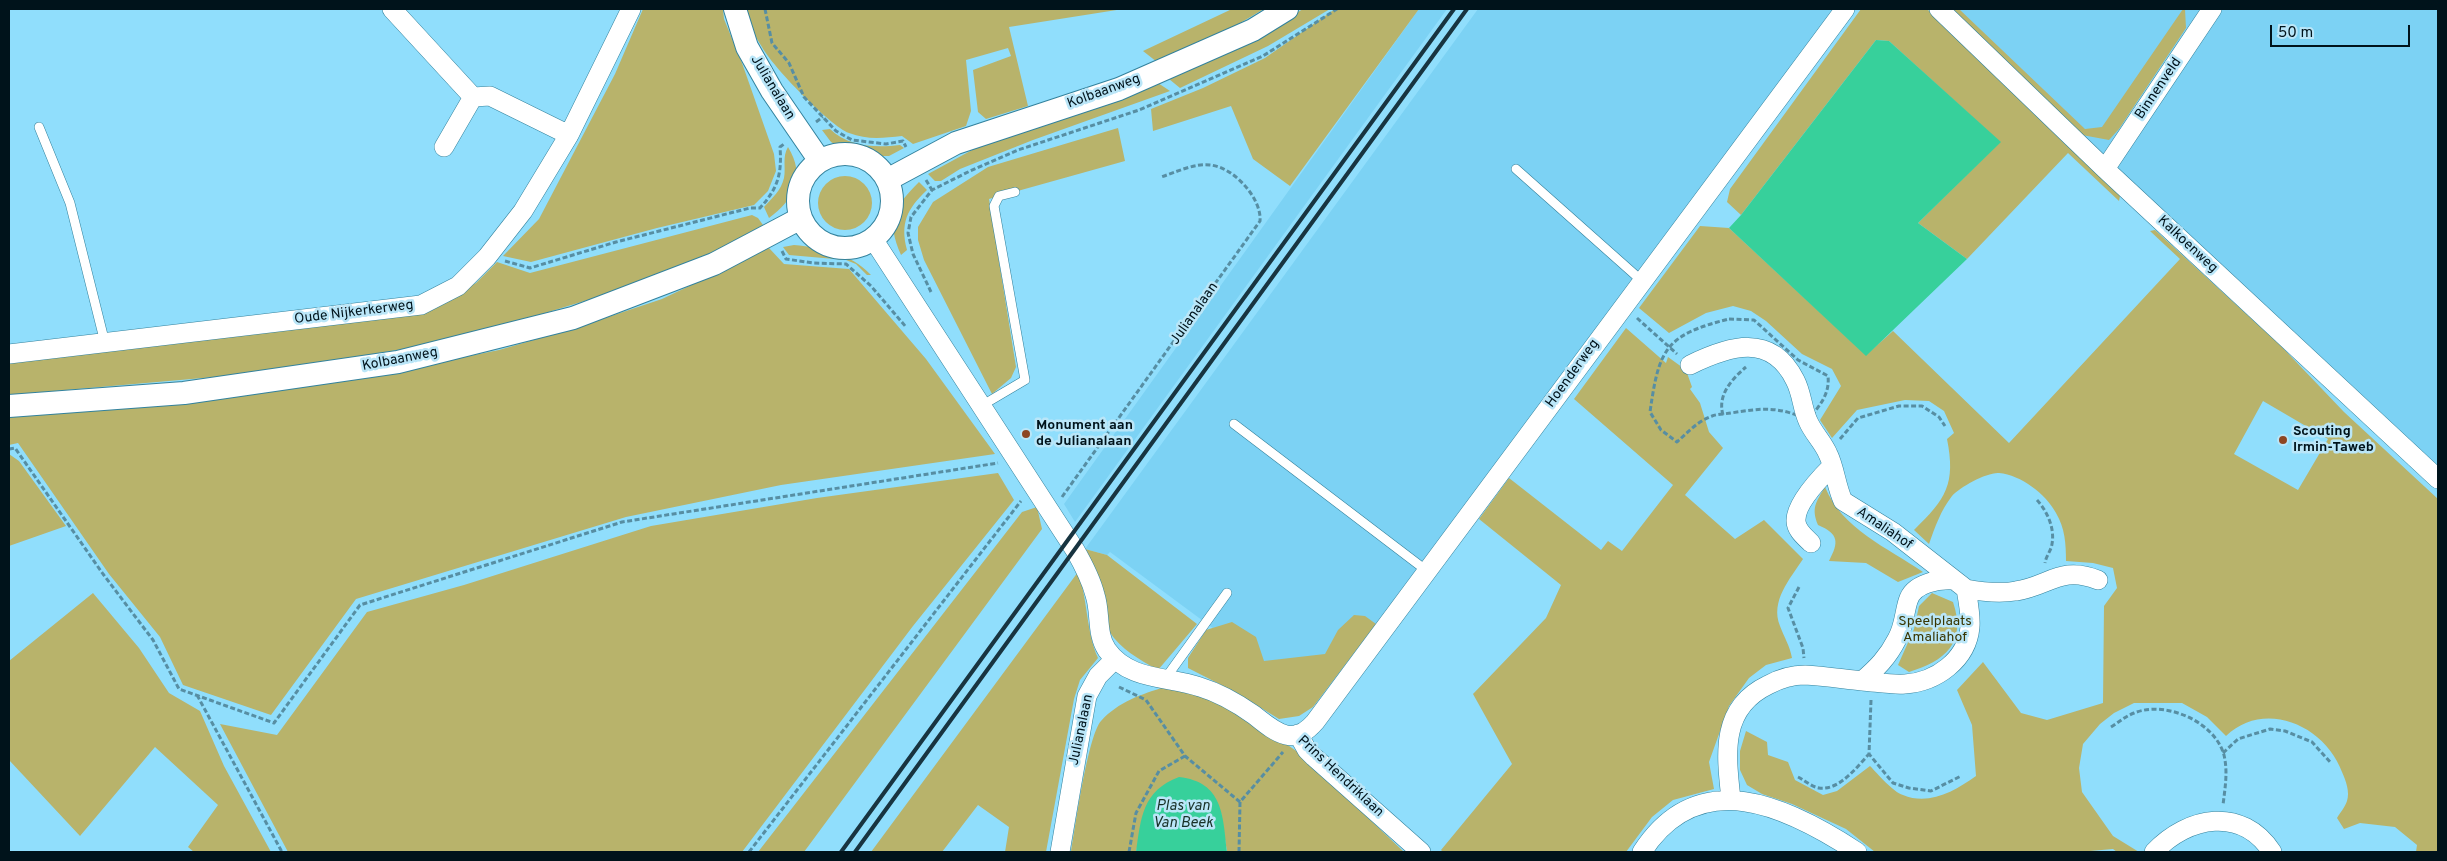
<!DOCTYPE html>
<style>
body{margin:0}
#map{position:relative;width:2447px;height:861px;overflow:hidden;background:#90defc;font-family:Overpass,sans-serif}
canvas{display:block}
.frame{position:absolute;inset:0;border:10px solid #00131b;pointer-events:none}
.scale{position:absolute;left:2270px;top:25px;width:140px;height:22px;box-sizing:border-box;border:2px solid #00131b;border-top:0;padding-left:6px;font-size:15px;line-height:18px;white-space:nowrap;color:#00131b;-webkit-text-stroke:4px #bae6f8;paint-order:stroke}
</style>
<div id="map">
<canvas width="2447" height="861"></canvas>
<div class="frame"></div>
<div class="scale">50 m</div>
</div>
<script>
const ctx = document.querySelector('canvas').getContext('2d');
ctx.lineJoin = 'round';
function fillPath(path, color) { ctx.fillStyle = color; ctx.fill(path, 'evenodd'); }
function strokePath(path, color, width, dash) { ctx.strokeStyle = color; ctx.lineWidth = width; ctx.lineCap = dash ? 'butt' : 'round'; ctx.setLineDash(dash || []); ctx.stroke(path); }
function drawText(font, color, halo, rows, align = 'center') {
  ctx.font = font + ' Overpass,sans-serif'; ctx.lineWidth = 5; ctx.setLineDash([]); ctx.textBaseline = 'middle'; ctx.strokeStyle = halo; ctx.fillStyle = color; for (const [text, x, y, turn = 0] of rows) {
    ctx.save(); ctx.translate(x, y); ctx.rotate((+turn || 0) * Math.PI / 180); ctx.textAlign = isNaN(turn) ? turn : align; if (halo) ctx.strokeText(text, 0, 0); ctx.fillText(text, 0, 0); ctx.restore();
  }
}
fillPath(new Path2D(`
 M 1419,9 L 1447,9 L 1075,522 L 1064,504 Z
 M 1478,9 L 1837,9 L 1318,706 L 1110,552 L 1107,555 L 1085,549 Z
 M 1946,9 L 2438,9 L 2438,473 Z`), '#7cd2f4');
fillPath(new Path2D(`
 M 643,9 L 723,9 L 724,19 L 742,63 L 774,154 L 776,171 L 768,191 L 754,205 L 657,228 L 531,262 L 503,256 L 539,219 L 615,74 Z
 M 745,9 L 1123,9 L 1009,27 L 1028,106 L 986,119 L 978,112 L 973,70 L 1011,56 L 1008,48 L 966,60 L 971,111 L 966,126 L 913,144 L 902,136 C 883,138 867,140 849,133 C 830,126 772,66 762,47 C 755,36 747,22 745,9 Z
 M 1232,9 L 1264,9 L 1235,26 L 1157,62 L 1143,51 Z
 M 1303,9 L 1330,9 L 1268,46 L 1180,88 L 1169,79 L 1257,37 Z
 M 1335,9 L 1419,9 L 1290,186 L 1253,159 L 1231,106 L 1153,131 L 1151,109 L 1203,88 L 1265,58 Z
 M 1861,9 L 1927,9 L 2120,196 L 2119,201 L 2068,153 L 1967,259 L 1918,223 L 2000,142 L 1889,41 L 1876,40 L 1741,215 L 1727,202 L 1730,189 Z
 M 1951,9 L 1959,9 L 2085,129 L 2102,127 L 2183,9 L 2185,9 L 2186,28 L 2119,129 L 2109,140 L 2082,135 Z
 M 1158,83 L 1170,91 L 1033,140 L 960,169 L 941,181 L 935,181 L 928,174 L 985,143 Z
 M 1118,128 L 1125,161 L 989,199 L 1016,367 L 1011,378 L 992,394 L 924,260 L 918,240 L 918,227 L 933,202 L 988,167 Z
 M 830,129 C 848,147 876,148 900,145 L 904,148 L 889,156 L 878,156 L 841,148 L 831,142 L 822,130 Z
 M 788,147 C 806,176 794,200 769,218 L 764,207 C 772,198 781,191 784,178 C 786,167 782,157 788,147 Z
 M818 203a27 27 0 1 1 54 0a27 27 0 1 1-54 0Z
 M 919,182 L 927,190 C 907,209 900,223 907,250 L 901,255 C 886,220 893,208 919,182 Z
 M 752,215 L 758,218 L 763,225 L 704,257 L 637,285 L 532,317 L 427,345 L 260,373 L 9,395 L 9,362 L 415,315 L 476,283 L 497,262 L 530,273 Z
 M 1700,226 L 1729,228 L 1866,355 L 1893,331 L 2009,443 L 2180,259 L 2150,231 L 2155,230 L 2280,345 L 2344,412 L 2438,499 L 2438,852 L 2416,852 L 2417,845 L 2395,827 L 2360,823 L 2344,829 L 2337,818 C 2340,813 2345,807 2347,801 C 2350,792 2346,781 2342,772 C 2325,725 2264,699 2226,736 L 2207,717 L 2182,703 L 2134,703 L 2114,713 L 2100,724 L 2083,744 L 2079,768 L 2082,792 L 2113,836 L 2139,852 L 2117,852 L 2113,849 L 2079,852 L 1875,852 L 1846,829 L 1792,804 L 1762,794 L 1747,785 L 1740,770 L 1740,751 L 1746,731 L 1767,742 L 1768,755 L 1788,762 L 1795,780 L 1823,795 L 1837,791 L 1870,766 C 1878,774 1893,792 1903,795 C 1929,806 1955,791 1976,776 L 1972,725 L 1957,690 L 1983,662 L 2021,713 L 2047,720 L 2103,703 L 2104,606 L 2117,588 L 2113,568 L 2093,563 L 2066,561 C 2066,544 2065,528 2056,513 C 2046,494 2021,475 1999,473 C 1987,472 1960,487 1952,496 C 1941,510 1935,527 1929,544 L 1914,530 C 1946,499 1956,484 1947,439 L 1954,433 L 1944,411 L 1929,401 L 1905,400 L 1857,410 L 1832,438 L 1820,420 L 1841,386 L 1832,369 L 1802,354 L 1766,321 L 1751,311 L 1733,306 L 1706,313 L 1669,333 L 1639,308 ZM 2263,401 L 2328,439 L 2298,490 L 2234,454 Z
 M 794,245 C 824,248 850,253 871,275 L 867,275 L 856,264 L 846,260 L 789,255 L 783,247 Z
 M 769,248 L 784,264 L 849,269 L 926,359 L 995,454 L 781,485 L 626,517 L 356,599 L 271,715 L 183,685 L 160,637 L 109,574 L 18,443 L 9,445 L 9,417 L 399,370 L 499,350 L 575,328 L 662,299 Z
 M 1626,328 L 1666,363 L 1668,357 L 1686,370 L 1692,387 L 1690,389 L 1700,403 L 1709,432 L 1723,448 L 1685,495 L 1735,539 L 1764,520 L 1803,559 C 1790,579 1770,601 1780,626 C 1784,637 1790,646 1792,658 L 1766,665 L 1749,678 L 1729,706 L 1709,762 L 1714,789 L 1673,800 L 1652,817 L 1626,852 L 1443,852 L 1441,850 L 1512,764 L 1473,694 L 1546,618 L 1561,585 L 1479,519 L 1509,478 L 1601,550 L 1608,541 L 1622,551 L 1673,485 L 1574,399 Z
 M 9,454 L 19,461 L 66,526 L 9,546 Z
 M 998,473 L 1014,500 L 913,626 L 742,852 L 288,852 L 220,724 L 277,735 L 367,612 L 464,585 L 651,526 L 817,498 Z
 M 1825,487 C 1842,529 1888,548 1923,572 L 1898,582 L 1866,563 L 1829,561 C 1839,542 1839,534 1818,525 C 1811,508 1816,502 1825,487 Z
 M 1037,507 L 1042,529 L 804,852 L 758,852 L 1022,512 Z
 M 1085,549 L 1107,555 L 1197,624 L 1158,670 C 1139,659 1121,650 1109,631 Z
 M 1078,572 C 1088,600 1086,631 1098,658 L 1080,680 L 1074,699 L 1046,852 L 1005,852 L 1009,827 L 978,805 L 942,852 L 871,852 Z
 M 93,593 L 139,648 L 169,693 L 200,711 L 224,766 L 271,852 L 194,852 L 188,847 L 218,805 L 155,747 L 80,836 L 9,760 L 9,661 Z
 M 1932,593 L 1953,602 C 1967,643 1945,661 1909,672 L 1898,665 L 1914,629 L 1919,606 Z
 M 1354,615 L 1365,616 L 1376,624 L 1313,707 L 1299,716 L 1279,719 L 1237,693 L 1188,668 L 1188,658 L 1206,630 L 1232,622 L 1256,637 L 1264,661 L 1325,654 L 1338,630 Z
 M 1165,687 L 1226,702 L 1302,755 L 1404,852 L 1227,852 L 1221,813 L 1139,837 L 1136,852 L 1071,852 C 1075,828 1088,735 1101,721 C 1118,702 1142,694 1165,687 Z`), '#b8b36b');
fillPath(new Path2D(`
 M 1876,40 L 1889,41 L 2001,142 L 1918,223 L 1967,259 L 1866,356 L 1729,228 L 1741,215 Z
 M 1179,777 C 1223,782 1223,815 1227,852 L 1136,852 C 1141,818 1142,791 1179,777 Z`), '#37d09b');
const service = new Path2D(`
 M 39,127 L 70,203 L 105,343
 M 1516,169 L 1642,281
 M 981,406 L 1025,380 L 994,206 L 999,196 L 1015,192
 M 1234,424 L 1427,571
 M 1165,679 L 1227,593`);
const minor = new Path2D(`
 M 392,9 L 473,97
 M 1939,9 L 2105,169 L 2438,479
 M 444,147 L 473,97 L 490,96 L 569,135
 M 2105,169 L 2212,9
 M 873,239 L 1075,550 C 1083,564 1091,579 1095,595 C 1101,613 1096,634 1107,650 C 1129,681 1168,676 1200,687 C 1220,693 1237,703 1254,715 C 1263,722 1274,732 1286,735 C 1298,738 1308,730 1315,722 L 1845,9
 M 9,354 L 421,305 L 458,286 L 487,257 L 523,211 L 569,135 L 631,9
 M 1690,365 C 1729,346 1771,332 1795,380 C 1802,393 1802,408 1808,421 C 1813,433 1823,442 1828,454 C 1835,468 1836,486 1843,501 L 1893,532 L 1966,589
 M 1811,543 C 1805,537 1796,530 1796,521 C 1795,504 1821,477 1832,466
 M 1862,681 C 1876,682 1891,685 1905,684 C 1936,682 1967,660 1970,627 C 1971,615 1968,601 1966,589 C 1983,592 1999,594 2016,591 C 2049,586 2061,565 2098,580
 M 1298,734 L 1307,750 L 1314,757 L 1421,852
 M 1731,799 C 1726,754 1720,708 1768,685 C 1779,679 1792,675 1805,675 C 1824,676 1843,679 1862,681 C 1877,668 1888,657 1897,639 C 1904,627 1904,614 1908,601 C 1913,583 1939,579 1954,580
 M 1060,852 L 1087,696 L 1098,676 L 1115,659
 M 1642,852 C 1699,764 1787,806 1857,852
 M 2154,852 C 2188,816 2242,806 2272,852`);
const tertiary = new Path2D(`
 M 735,9 L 747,47 L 772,91 L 820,161
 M798 201a47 47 0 1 1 94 0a47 47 0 1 1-94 0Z
 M 887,180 L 956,143 L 1119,89 L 1253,30 L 1287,9
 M 9,406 L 184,393 L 398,362 L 573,318 L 714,264 L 801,218`);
strokePath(service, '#33829d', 10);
strokePath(minor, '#33829d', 20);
strokePath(tertiary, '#33829d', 24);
strokePath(new Path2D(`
 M 765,9 L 772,43 L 789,63 L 804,97 L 836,131 L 852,140 L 886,144 L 903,141 L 906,147
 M 816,122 L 823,117
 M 926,180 L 932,190
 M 782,251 L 786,259 L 813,263 L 846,264 L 871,286 L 906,327
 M 505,261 L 530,268 L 616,242 L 750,208 L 760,208 C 778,188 782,174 780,147 L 784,144
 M 931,292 L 913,254 L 908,233 L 911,217 L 932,190 L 970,171 L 1018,150 L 1139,110 L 1263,56 L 1337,9
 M 1637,318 L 1677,354
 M 1729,319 L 1754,320 L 1798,360 L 1828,376 C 1830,395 1819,406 1808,420 C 1779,406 1762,408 1731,413 C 1725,414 1717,414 1712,416 C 1698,421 1688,432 1677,442 L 1661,430 L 1650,412 C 1659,349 1665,335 1729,319 Z
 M 1723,415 C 1717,395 1732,379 1746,367
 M 1840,439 L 1858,418 L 1899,406 L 1922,406 L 1939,417 L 1945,426
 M 9,449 L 15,448 L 103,574 L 153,640 L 179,689 L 274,723 L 360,605 L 622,522 L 998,463
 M 1062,497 L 1260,221 C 1262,199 1234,167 1210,165 C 1195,163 1176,172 1161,177
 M 2037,500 C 2047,511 2055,528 2052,544 C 2051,551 2046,556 2045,563
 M 1799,587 L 1788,608 L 1803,648 L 1804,658
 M 1119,687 L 1146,700 L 1185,756 L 1240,802 L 1283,752
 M 197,695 L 282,852
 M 1871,700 L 1869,754 L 1893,783 L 1909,788 L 1931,791 L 1961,776
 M 2111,727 C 2119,722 2126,716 2134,713 C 2166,700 2215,722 2224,755 C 2228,772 2225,788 2223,805
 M 2223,753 L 2238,739 L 2270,729 L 2285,731 L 2312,742 L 2331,763
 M 1798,777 C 1804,780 1812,787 1819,788 C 1839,791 1857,767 1869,754
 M 749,852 L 1021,501
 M 1129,852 L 1136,813 L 1159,771 L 1185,756
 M 1239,852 L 1240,802`), '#578ea3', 3, [5, 2.5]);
strokePath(service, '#fff', 9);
strokePath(minor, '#fff', 19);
strokePath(tertiary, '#fff', 22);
strokePath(new Path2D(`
 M 841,852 L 1454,9
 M 855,852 L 1467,9`), '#183440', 4);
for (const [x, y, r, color] of [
 [1026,434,5,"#8d4623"],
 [2283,440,5,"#8d4623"]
]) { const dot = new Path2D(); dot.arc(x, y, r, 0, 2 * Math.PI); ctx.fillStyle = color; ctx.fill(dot); strokePath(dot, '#bae6f8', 2); }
drawText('14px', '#00131b', '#bae6f8', [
 ["Julianalaan",772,88,59],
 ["Binnenveld",2159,89,-56],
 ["Kolbaanweg",1104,92,-20],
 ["Kalkoenweg",2187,245,43],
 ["Oude Nijkerkerweg",354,313,-7],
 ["Julianalaan",1195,314,-55],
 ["Kolbaanweg",400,360,-11],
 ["Hoenderweg",1573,374,-54],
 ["Amaliahof",1884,529,34],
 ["Julianalaan",1082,730,-78],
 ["Prins Hendriklaan",1340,777,43]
]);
drawText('bold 14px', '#00131b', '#bae6f8', [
 ["Monument aan",1036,426],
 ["de Julianalaan",1036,442],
 ["Scouting",2293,432],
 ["Irmin-Taweb",2293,448]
], 'left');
drawText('14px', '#393500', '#bae6f8', [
 ["Speelplaats",1935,622],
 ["Amaliahof",1935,638]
]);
drawText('italic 15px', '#183026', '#bae6f8', [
 ["Plas van",1183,807],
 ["Van Beek",1183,824]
]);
</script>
